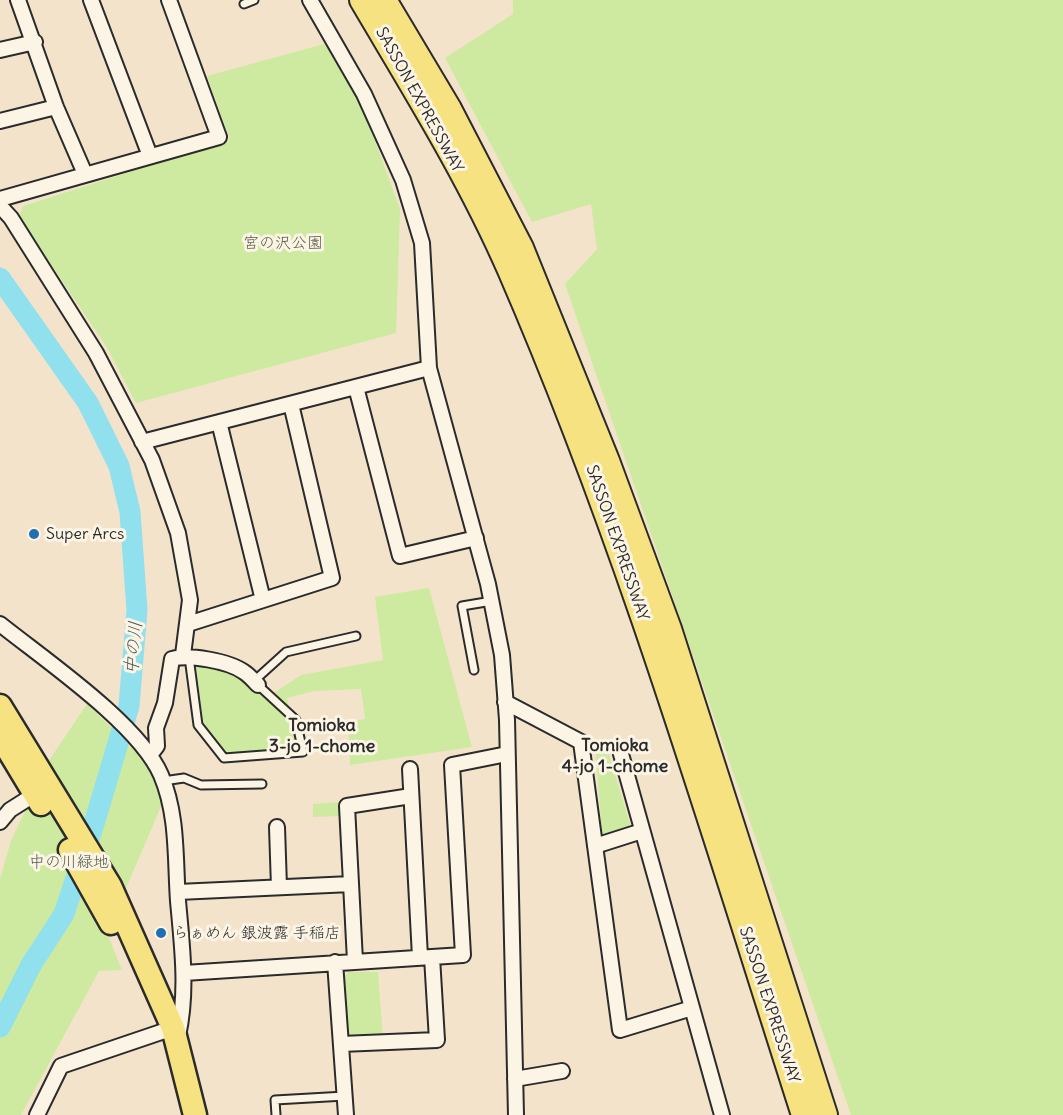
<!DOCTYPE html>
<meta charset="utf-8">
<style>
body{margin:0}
canvas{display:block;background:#f3e3cb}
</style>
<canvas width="1063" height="1115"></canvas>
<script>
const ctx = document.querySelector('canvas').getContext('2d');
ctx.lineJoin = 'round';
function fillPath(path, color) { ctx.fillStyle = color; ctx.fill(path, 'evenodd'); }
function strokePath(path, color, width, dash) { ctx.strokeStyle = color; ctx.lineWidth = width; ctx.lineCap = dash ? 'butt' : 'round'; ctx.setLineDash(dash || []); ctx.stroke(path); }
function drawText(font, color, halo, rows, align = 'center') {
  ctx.font = font + ' Delius,"Klee One",sans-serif'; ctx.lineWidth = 6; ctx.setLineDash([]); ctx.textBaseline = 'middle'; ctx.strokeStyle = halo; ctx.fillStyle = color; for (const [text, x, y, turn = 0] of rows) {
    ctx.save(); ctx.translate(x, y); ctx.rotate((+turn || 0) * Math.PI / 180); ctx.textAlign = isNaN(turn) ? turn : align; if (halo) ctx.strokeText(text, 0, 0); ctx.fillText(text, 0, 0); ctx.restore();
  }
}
fillPath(new Path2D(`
 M 513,0 L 1063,0 L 1063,1115 L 851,1115 L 565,284 L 597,249 L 591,204 L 532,222 L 445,58 L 513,14 Z
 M 328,43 L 367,119 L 400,209 L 396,333 L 136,403 L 106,346 L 19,217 L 23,206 L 230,140 L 207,76 Z
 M 429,588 L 472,747 L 350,765 L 348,722 L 365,719 L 361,689 L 314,691 L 287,698 L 299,749 L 226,753 L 202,724 L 194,669 L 198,663 L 244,677 L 266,698 L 301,675 L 383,660 L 375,597 Z
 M 87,704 L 137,753 L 154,774 L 162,804 L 107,933 L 122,970 L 99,971 L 21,1115 L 0,1115 L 0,879 L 11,841 L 48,762 Z
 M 595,743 L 607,748 L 630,824 L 628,827 L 607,836 L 602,834 Z
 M 339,802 L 340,816 L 313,817 L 313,804 Z
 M 348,972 L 378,972 L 383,1038 L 351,1039 L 347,1031 L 343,978 Z`), '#ceeaa1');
strokePath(new Path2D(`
 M 0,278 L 88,403 L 119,466 L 130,512 L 137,610 L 129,706 L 94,824 L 64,914 L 31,965 L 0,1027`), '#90e0ed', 21);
const service = new Path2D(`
 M 244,4 L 254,0
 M 189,657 L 198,725 L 224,758 L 303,752 L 296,720 L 258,685
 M 474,670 L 462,606 L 492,601
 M 254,681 L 286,652 L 356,636
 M 163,781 L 184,778 L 201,785 L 262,784
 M 276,1115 L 275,1100 L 345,1096`);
const minor = new Path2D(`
 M 18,0 L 56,107 L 85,174
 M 91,0 L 150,156
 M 310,0 L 364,94 L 403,180 L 422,243 L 429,368 L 488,584 L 502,655 L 507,720 L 516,1115
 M 0,50 L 35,42
 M 0,121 L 56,107
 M 0,199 L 219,137 L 169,0
 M 0,206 L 11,218 L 96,353 L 152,460 L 178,533 L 190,600 L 183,655
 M 356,387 L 400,556 L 476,538
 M 219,422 L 263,600
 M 142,442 L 429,368
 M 0,624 C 45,660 139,724 161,775 C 178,815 175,858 178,901 C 182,946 188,991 178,1036
 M 188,624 L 332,578 L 291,404
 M 505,702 L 581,742 L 620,1030 L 692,1008
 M 621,754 L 722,1115
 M 150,755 L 157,746 L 156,728 L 165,703 L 172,659 C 188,654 229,661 244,672 C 249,675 254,681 258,685
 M 410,769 L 420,957
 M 0,822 L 10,810 L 40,791
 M 277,827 L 279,887
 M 595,846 L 642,831
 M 178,892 L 351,884
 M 355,961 L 347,806 L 411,796
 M 335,962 L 346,1115
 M 184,973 L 463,955 L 452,765 L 507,754
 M 341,1044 L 437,1040 L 432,957
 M 515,1079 L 562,1071
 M 37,1115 L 61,1066 L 173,1028`);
const trunk = new Path2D(`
 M 0,706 L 110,886 L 173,1028 L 195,1115
 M 0,736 L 41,804
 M 70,850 L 111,923`);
const motorway = new Path2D(`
 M 362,0 C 414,88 469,176 510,270 C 629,544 713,831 804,1115
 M 384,0 L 449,109 L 521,248 L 607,461 L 669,629 L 825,1115`);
strokePath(service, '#2b2b2b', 11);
strokePath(minor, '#2b2b2b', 18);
strokePath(trunk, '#2b2b2b', 27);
strokePath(motorway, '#2b2b2b', 28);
strokePath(service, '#fcf5e5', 7);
strokePath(minor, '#fcf5e5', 14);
strokePath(trunk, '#f7e281', 22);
strokePath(motorway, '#f7e281', 24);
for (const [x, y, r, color] of [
 [34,534,6,"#1f6fb2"],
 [161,933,6,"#1f6fb2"]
]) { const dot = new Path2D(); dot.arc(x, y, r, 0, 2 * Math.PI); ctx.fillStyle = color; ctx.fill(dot); strokePath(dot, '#fcf5e5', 2); }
drawText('16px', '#2b2b2b', '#fcf5e5', [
 ["SASSON EXPRESSWAY",419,100,61],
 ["SASSON EXPRESSWAY",617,543,71],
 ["SASSON EXPRESSWAY",769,1005,72]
]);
drawText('16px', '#545b48', '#fcf5e5', [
 ["宮の沢公園",283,243],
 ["中の川緑地",69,862]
]);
drawText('16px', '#2b2b2b', '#fcf5e5', [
 ["Super Arcs",46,534],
 ["らぁめん 銀波露 手稲店",173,933]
], 'left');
drawText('italic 18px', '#44585c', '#fcf5e5', [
 ["中の川",134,648,-85]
]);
drawText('bold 18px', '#2b2b2b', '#fcf5e5', [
 ["Tomioka",322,726],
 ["3-jo 1-chome",322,747],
 ["Tomioka",615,746],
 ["4-jo 1-chome",615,767]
]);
</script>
